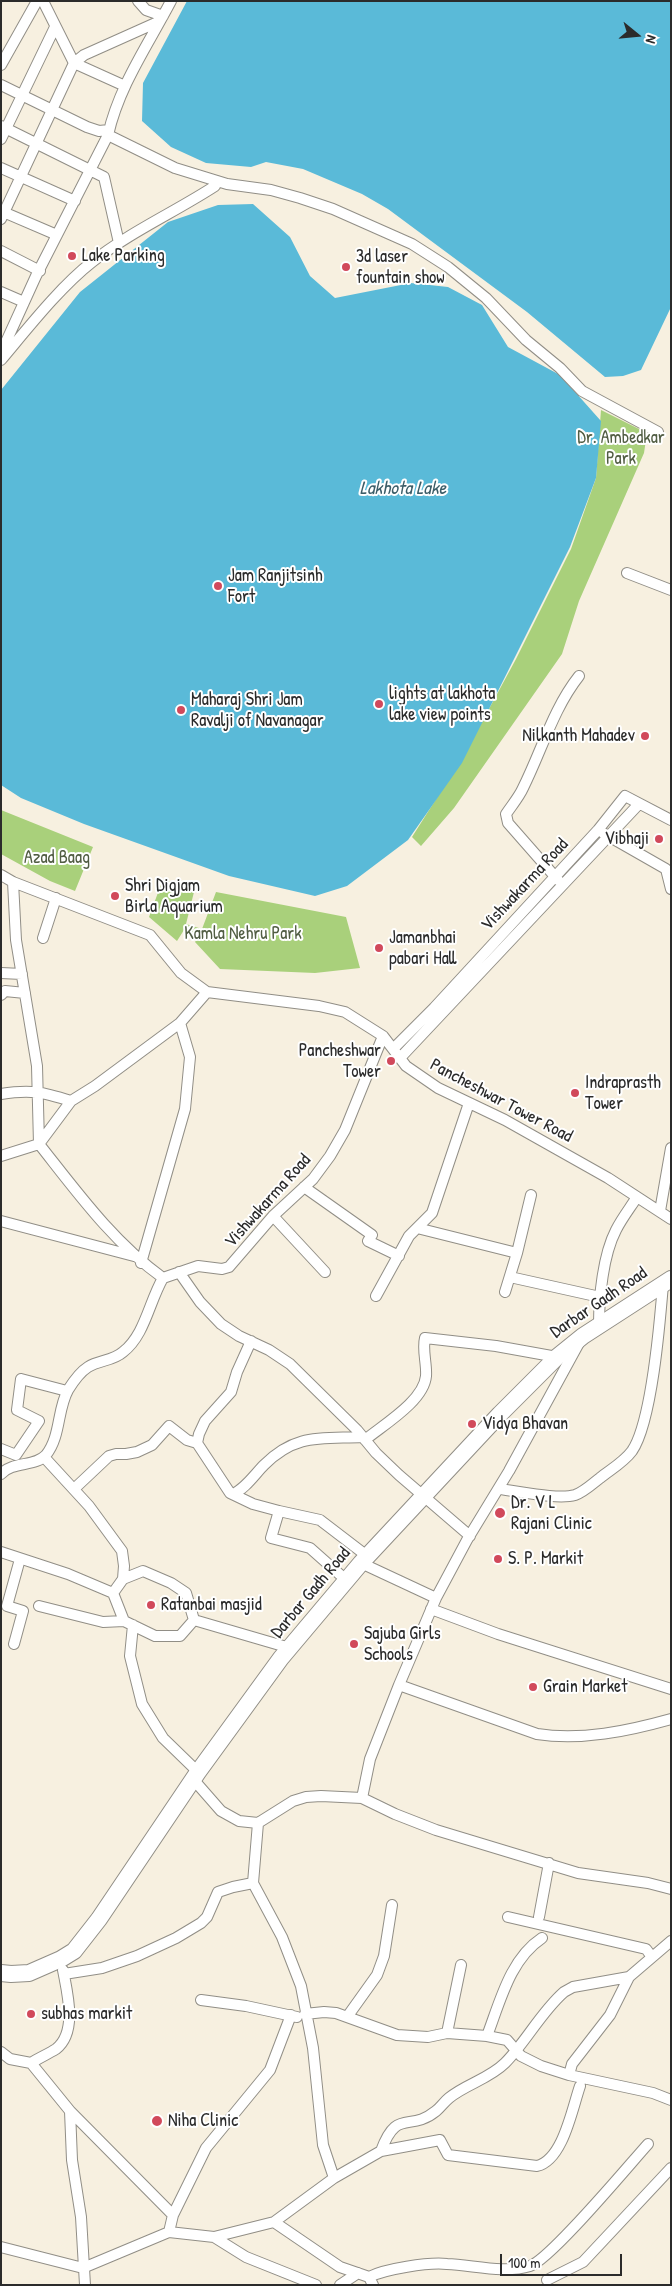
<!DOCTYPE html>
<style>
body{margin:0}
#map{position:relative;width:672px;height:2286px;overflow:hidden;background:#f7f0e0;font-family:"Patrick Hand",sans-serif}
canvas{display:block}
.frame{position:absolute;inset:0;border:2px solid #2b2b2b;pointer-events:none}
.north{position:absolute;left:612px;top:10px;width:50px;height:50px;-webkit-text-stroke:4px #fff;paint-order:stroke;rotate:107deg;font-size:14px;font-weight:700;line-height:20px;text-align:center;color:#2b2b2b}
.north::after{content:'';display:block;margin:auto;width:18px;height:22px;background:#2b2b2b;clip-path:polygon(50% 0,100% 100%,50% 72%,0 100%)}
.scale{position:absolute;left:500px;top:2254px;width:122px;height:22px;box-sizing:border-box;border:2px solid #2b2b2b;border-top:0;padding-left:6px;font-size:15px;line-height:18px;white-space:nowrap;color:#2b2b2b;-webkit-text-stroke:4px #fff;paint-order:stroke}
</style>
<div id="map">
<canvas width="672" height="2286"></canvas>
<div class="frame"></div>
<div class="north">N</div>
<div class="scale">100 m</div>
</div>
<script>
const ctx = document.querySelector('canvas').getContext('2d');
ctx.lineJoin = 'round';
function fillPath(path, color) { ctx.fillStyle = color; ctx.fill(path, 'evenodd'); }
function strokePath(path, color, width, dash) { ctx.strokeStyle = color; ctx.lineWidth = width; ctx.lineCap = dash ? 'butt' : 'round'; ctx.setLineDash(dash || []); ctx.stroke(path); }
function drawText(font, color, halo, rows, align = 'center') {
  ctx.font = font + ' "Patrick Hand",sans-serif'; ctx.lineWidth = 4; ctx.setLineDash([]); ctx.textBaseline = 'middle'; ctx.strokeStyle = halo; ctx.fillStyle = color; for (const [text, x, y, turn = 0] of rows) {
    ctx.save(); ctx.translate(x, y); ctx.rotate((+turn || 0) * Math.PI / 180); ctx.textAlign = isNaN(turn) ? turn : align; if (halo) ctx.strokeText(text, 0, 0); ctx.fillText(text, 0, 0); ctx.restore();
  }
}
fillPath(new Path2D(`
 M 601,410 L 647,433 L 644,453 L 579,601 L 562,654 L 454,808 L 421,846 L 412,837 L 464,755 L 516,659 L 571,549 L 596,478 Z
 M 1,810 L 93,847 L 75,891 L 50,881 L 1,854 Z
 M 163,879 L 194,892 L 186,924 L 202,929 L 216,892 L 346,917 L 360,968 L 315,973 L 220,969 L 195,942 L 199,936 L 184,930 L 177,941 L 149,917 Z`), '#a9d07b');
fillPath(new Path2D(`
 M 187,1 L 671,1 L 671,307 L 641,370 L 623,376 L 605,377 L 527,312 L 388,209 L 362,194 L 303,169 L 266,162 L 251,167 L 206,163 L 171,147 L 142,121 L 143,83 Z
 M 253,204 L 290,237 L 310,276 L 335,298 L 411,283 L 448,287 L 482,305 L 508,347 L 560,375 L 601,421 L 596,478 L 570,547 L 462,763 L 408,840 L 347,886 L 315,896 L 229,876 L 84,824 L 21,798 L 1,785 L 1,390 L 80,292 L 168,222 L 218,205 Z`), '#5abad8');
const street = new Path2D(`
 M 43,1 L 74,63 L 125,86
 M 138,1 L 146,10 L 163,16
 M 1,65 L 37,1
 M 1,85 L 87,127 L 99,131 L 109,130
 M 1,126 L 104,177 L 119,243
 M 108,135 L 175,168 L 227,184 L 271,190 L 300,198 L 333,209 L 412,244 L 448,267 L 486,298 L 526,340 L 560,368 L 582,391 L 658,432
 M 1,139 L 55,27
 M 1,168 L 75,201
 M 1,211 L 57,235
 M 1,219 L 74,63 L 84,55 L 160,21
 M 1,251 L 40,271
 M 1,292 L 24,302
 M 1,353 L 36,276 L 108,135 C 119,86 148,45 171,1
 M 1,360 C 28,328 60,287 92,262 C 130,232 175,212 215,186
 M 627,573 L 671,590
 M 603,833 L 666,869 L 671,889
 M 1,875 L 13,882 L 150,935 L 181,973 L 207,992 L 319,1006 L 345,1012 L 383,1036 L 406,1066 L 438,1088 L 505,1120 L 608,1178 L 671,1219
 M 558,880 L 508,823 L 506,814 C 512,805 519,797 523,788 C 542,750 553,709 579,676
 M 43,938 L 56,898
 M 1,973 L 22,974
 M 1,995 L 5,991 L 25,993
 M 393,1049 L 434,1008 L 598,830 L 625,796 L 671,820
 M 400,1058 L 638,805
 M 1,1094 C 31,1089 42,1092 71,1101
 M 1,1156 L 39,1144 L 37,1066 L 16,940 L 13,882
 M 304,1187 L 372,1235 L 368,1241 L 399,1256
 M 660,1211 L 671,1148
 M 273,1216 L 325,1272
 M 1,1221 L 134,1256
 M 417,1228 L 517,1253 L 505,1292
 M 517,1253 L 531,1195
 M 141,1263 L 185,1109 L 190,1057 L 180,1023
 M 179,1272 L 200,1302 L 221,1324 L 239,1336 L 269,1350 L 290,1364 L 357,1430 L 376,1453 L 399,1475 L 470,1536
 M 510,1277 L 600,1297
 M 163,1278 C 113,1242 77,1192 39,1144 L 71,1101 L 95,1086 L 180,1023 L 207,992
 M 376,1296 L 409,1236 L 432,1213 L 469,1103
 M 599,1325 C 599,1297 603,1255 616,1230 C 622,1218 630,1208 637,1197
 M 251,1341 L 237,1372 L 231,1392 L 205,1421 L 199,1434 L 197,1443 L 230,1493 L 253,1504 L 279,1511
 M 580,1341 L 509,1471 L 467,1540 L 436,1598 L 399,1685 L 537,1734 C 581,1741 628,1731 671,1719
 M 365,1440 C 383,1425 424,1401 426,1376 C 427,1364 422,1350 425,1338 L 496,1346 L 557,1357
 M 1,1449 L 16,1455 L 39,1421 L 17,1410 L 21,1379 L 67,1391
 M 44,1457 L 89,1506 L 122,1551 L 124,1566 L 123,1579
 M 1,1474 C 13,1461 35,1467 46,1455 C 61,1436 57,1410 68,1390 C 73,1382 80,1372 88,1367 C 99,1360 113,1361 123,1352 C 145,1335 149,1302 163,1278 L 198,1266 L 222,1269 L 229,1267 L 273,1216 L 313,1179 L 330,1156 L 345,1130 L 383,1036
 M 74,1489 L 109,1456 L 116,1454 L 126,1454 L 137,1452 L 152,1445 L 169,1426 L 187,1440 L 197,1443
 M 499,1489 C 518,1491 558,1500 575,1495 C 584,1492 592,1484 600,1478 C 610,1470 624,1462 632,1451 C 652,1422 660,1321 663,1284
 M 233,1494 C 245,1489 255,1474 264,1465 C 296,1433 321,1439 363,1437
 M 1,1552 L 68,1574 L 113,1593 L 124,1621 L 155,1636 L 180,1636 L 194,1620
 M 361,1563 L 436,1598
 M 346,1580 L 310,1548 L 271,1538 L 279,1511 L 320,1520 L 367,1556
 M 113,1593 L 123,1579 L 143,1571 L 171,1583 L 186,1593 L 194,1620
 M 39,1606 L 103,1622 L 124,1621
 M 431,1609 L 498,1634 L 671,1689
 M 194,1620 L 290,1648
 M 133,1625 L 130,1656 L 142,1704 L 163,1738 L 198,1772
 M 14,1644 L 23,1611 L 7,1606 L 20,1559
 M 193,1779 L 221,1811 L 239,1821 L 258,1823 L 293,1801 L 306,1797 L 321,1796 L 362,1798 L 395,1814 L 436,1830 L 578,1873 L 648,1883 L 671,1889
 M 362,1798 L 370,1759 L 399,1685
 M 258,1823 L 253,1883 L 282,1937 L 301,1986 L 313,2048 L 323,2145 L 334,2178
 M 508,1917 L 646,1949 L 652,1957
 M 539,1917 L 549,1863
 M 64,1974 L 102,1968 L 137,1956 L 176,1938 L 201,1923 L 207,1917 L 218,1892 L 233,1887 L 253,1883
 M 201,2000 L 246,2006 L 297,2017
 M 305,2014 L 324,2012 L 336,2013 L 397,2035 L 428,2037 L 447,2033 L 487,2036 L 507,2040 L 521,2056 L 541,2066 L 569,2075 L 653,2093 L 671,2100
 M 347,2017 L 377,1975 L 384,1956 L 392,1905
 M 447,2033 L 461,1965
 M 487,2036 C 500,2002 510,1959 542,1938
 M 1,2052 L 10,2059 L 31,2063 L 70,2111 L 72,2160 L 81,2217 L 85,2285
 M 31,2063 C 39,2058 48,2054 56,2049 C 78,2032 67,1992 63,1970
 M 569,2075 L 572,2064 L 610,2015 L 629,1977
 M 70,2111 L 173,2215
 M 381,2151 C 397,2107 409,2133 436,2111 C 441,2107 444,2102 449,2098 C 466,2084 489,2079 505,2063 C 526,2042 541,2012 564,1992 L 573,1987 L 629,1977 L 671,1941
 M 274,2222 L 334,2178 L 381,2151 L 440,2140 L 448,2155 L 537,2166 C 563,2160 572,2109 580,2086
 M 169,2232 L 173,2215 L 206,2148 L 270,2070 L 291,2015
 M 214,2237 L 246,2257 L 316,2285
 M 1,2247 L 83,2268 L 169,2232 L 214,2237 L 274,2222 L 340,2267 L 369,2277 L 373,2285
 M 369,2277 C 385,2269 428,2262 447,2264 C 473,2265 504,2274 530,2266 C 551,2259 629,2165 648,2144
 M 547,2280 L 583,2262 L 671,2168
 M 340,2285 L 358,2273`);
const primary = new Path2D(`
 M 1,1973 L 11,1974 L 29,1973 L 61,1959 L 74,1951 L 99,1919 L 198,1772 L 281,1658 L 361,1563 L 500,1414 L 557,1357 L 583,1336 L 671,1279`);
strokePath(street, '#918e86', 12);
strokePath(primary, '#918e86', 18);
strokePath(street, '#fff', 10);
strokePath(primary, '#fff', 16);
for (const [x, y, r, color] of [
 [72,256,5,"#d1495b"],
 [346,267,5,"#d1495b"],
 [218,586,5,"#d1495b"],
 [379,704,5,"#d1495b"],
 [181,710,5,"#d1495b"],
 [645,736,5,"#d1495b"],
 [659,839,5,"#d1495b"],
 [115,896,5,"#d1495b"],
 [379,948,5,"#d1495b"],
 [391,1061,5,"#d1495b"],
 [575,1093,5,"#d1495b"],
 [472,1424,5,"#d1495b"],
 [500,1513,6,"#d1495b"],
 [498,1559,5,"#d1495b"],
 [151,1605,5,"#d1495b"],
 [354,1644,5,"#d1495b"],
 [533,1687,5,"#d1495b"],
 [31,2014,5,"#d1495b"],
 [157,2121,6,"#d1495b"]
]) { const dot = new Path2D(); dot.arc(x, y, r, 0, 2 * Math.PI); ctx.fillStyle = color; ctx.fill(dot); strokePath(dot, '#fff', 2); }
drawText('18px', '#2b2b2b', '#fff', [
 ["Lake Parking",82,256],
 ["3d laser",356,257],
 ["fountain show",356,278],
 ["Jam Ranjitsinh",228,576],
 ["Fort",228,597],
 ["lights at lakhota",389,694],
 ["lake view points",389,715],
 ["Maharaj Shri Jam",191,700],
 ["Ravalji of Navanagar",191,721],
 ["Nilkanth Mahadev",635,736,"right"],
 ["Vibhaji",649,839,"right"],
 ["Shri Digjam",125,886],
 ["Birla Aquarium",125,907],
 ["Jamanbhai",389,938],
 ["pabari Hall",389,959],
 ["Pancheshwar",381,1051,"right"],
 ["Tower",381,1072,"right"],
 ["Indraprasth",585,1083],
 ["Tower",585,1104],
 ["Vidya Bhavan",482,1424],
 ["Dr. V L",511,1503],
 ["Rajani Clinic",511,1524],
 ["S. P. Markit",508,1559],
 ["Ratanbai masjid",161,1605],
 ["Sajuba Girls",364,1634],
 ["Schools",364,1655],
 ["Grain Market",543,1687],
 ["subhas markit",41,2014],
 ["Niha Clinic",168,2121]
], 'left');
drawText('18px', '#515d43', '#fff', [
 ["Dr. Ambedkar",621,438],
 ["Park",621,459],
 ["Azad Baag",57,858],
 ["Kamla Nehru Park",243,934]
]);
drawText('18px', '#2b2b2b', '#fff', [
 ["Vishwakarma Road",525,885,-47],
 ["Pancheshwar Tower Road",501,1101,28],
 ["Vishwakarma Road",268,1201,-48],
 ["Darbar Gadh Road",599,1303,-34],
 ["Darbar Gadh Road",311,1593,-50]
]);
drawText('italic 19px', '#3b5d68', '#fff', [
 ["Lakhota Lake",403,489]
]);
</script>
